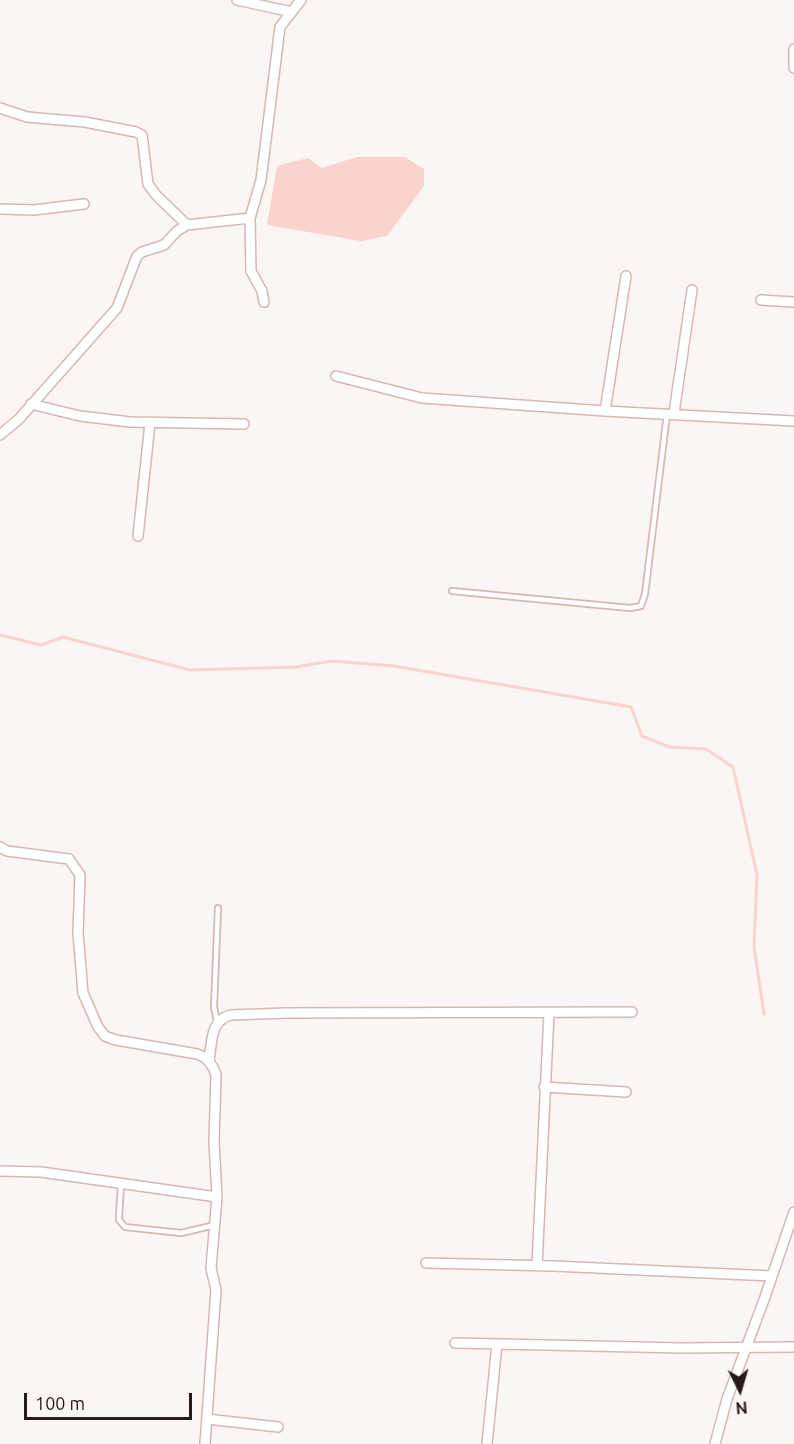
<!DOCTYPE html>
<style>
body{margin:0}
#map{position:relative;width:794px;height:1444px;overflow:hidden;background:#fbf5f4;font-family:Ubuntu,sans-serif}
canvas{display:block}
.north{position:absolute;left:710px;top:1360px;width:60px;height:60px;-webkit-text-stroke:4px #fbf5f4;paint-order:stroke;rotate:175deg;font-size:16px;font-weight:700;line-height:24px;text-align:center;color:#261b19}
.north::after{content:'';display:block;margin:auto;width:21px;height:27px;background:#261b19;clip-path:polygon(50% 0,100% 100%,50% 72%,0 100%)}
.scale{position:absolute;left:24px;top:1393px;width:168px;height:27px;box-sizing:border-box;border:3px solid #261b19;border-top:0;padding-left:8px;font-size:18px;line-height:21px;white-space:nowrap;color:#261b19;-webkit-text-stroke:4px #fbf5f4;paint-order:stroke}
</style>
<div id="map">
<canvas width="794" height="1444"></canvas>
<div class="north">N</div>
<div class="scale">100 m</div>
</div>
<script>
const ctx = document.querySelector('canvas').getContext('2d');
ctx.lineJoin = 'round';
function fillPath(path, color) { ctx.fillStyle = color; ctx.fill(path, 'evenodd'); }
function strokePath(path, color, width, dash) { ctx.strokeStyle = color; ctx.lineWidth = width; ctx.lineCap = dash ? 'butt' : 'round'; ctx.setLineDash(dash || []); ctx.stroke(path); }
fillPath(new Path2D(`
 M 357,157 L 405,157 L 424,169 L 424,186 L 387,236 L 361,241 L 267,225 L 277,166 L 308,158 L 322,168 Z`), '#f9d3cc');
strokePath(new Path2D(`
 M 0,635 L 41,645 L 63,637 L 190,670 L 296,667 L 332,661 L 394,666 L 631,707 L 642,736 L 669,747 L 706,749 L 733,767 L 757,875 L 754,947 L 764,1014`), '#f9d3cc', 3);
const service = new Path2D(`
 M 452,591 L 630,608 L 641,606 L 645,594 L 667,414
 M 217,1022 L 214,1007 L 218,908
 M 121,1184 L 119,1217 L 119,1220 L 125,1227 L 181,1233 L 215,1225`);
const minor = new Path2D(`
 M 237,0 L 292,12
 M 794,49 L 794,68
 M 0,108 L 27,117 L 85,122 L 136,132 L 142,135 L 148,184 L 156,195 L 187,225
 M 0,209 L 34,210 L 84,204
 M 250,218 L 251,271 L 262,291 L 264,302
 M 761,300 L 794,302
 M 336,376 L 422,398 L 605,411 L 794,421
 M 31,404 L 80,416 L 130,422 L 244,424
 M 605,411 L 626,276
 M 674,413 L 692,290
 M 0,435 L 19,419 L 117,308 L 137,256 L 142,252 L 164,245 L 177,231 L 187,225 L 250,218 L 261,180 L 280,27 L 301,0
 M 138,536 L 150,423
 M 0,847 L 7,851 L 69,859 L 80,875 L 78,933 L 83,993 L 98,1027 L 105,1036 L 116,1040 L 197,1054 C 207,1057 213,1065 216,1075 L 214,1142 L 217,1197 L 211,1268 L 216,1290 L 205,1444
 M 209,1061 C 212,1042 210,1020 231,1015 L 287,1013 L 632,1012
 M 544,1087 L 626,1092
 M 0,1171 L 41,1172 L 217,1197
 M 426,1263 L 553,1266 L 772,1276
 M 537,1266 L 549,1013
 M 455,1343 L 681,1348 L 794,1347
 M 207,1419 L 278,1427
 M 487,1444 L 497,1344
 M 715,1444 L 727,1399 L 765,1297 L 794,1212`);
strokePath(service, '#d5b8b2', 8);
strokePath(minor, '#d5b8b2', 12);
strokePath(service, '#fff', 4.5);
strokePath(minor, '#fff', 9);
</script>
